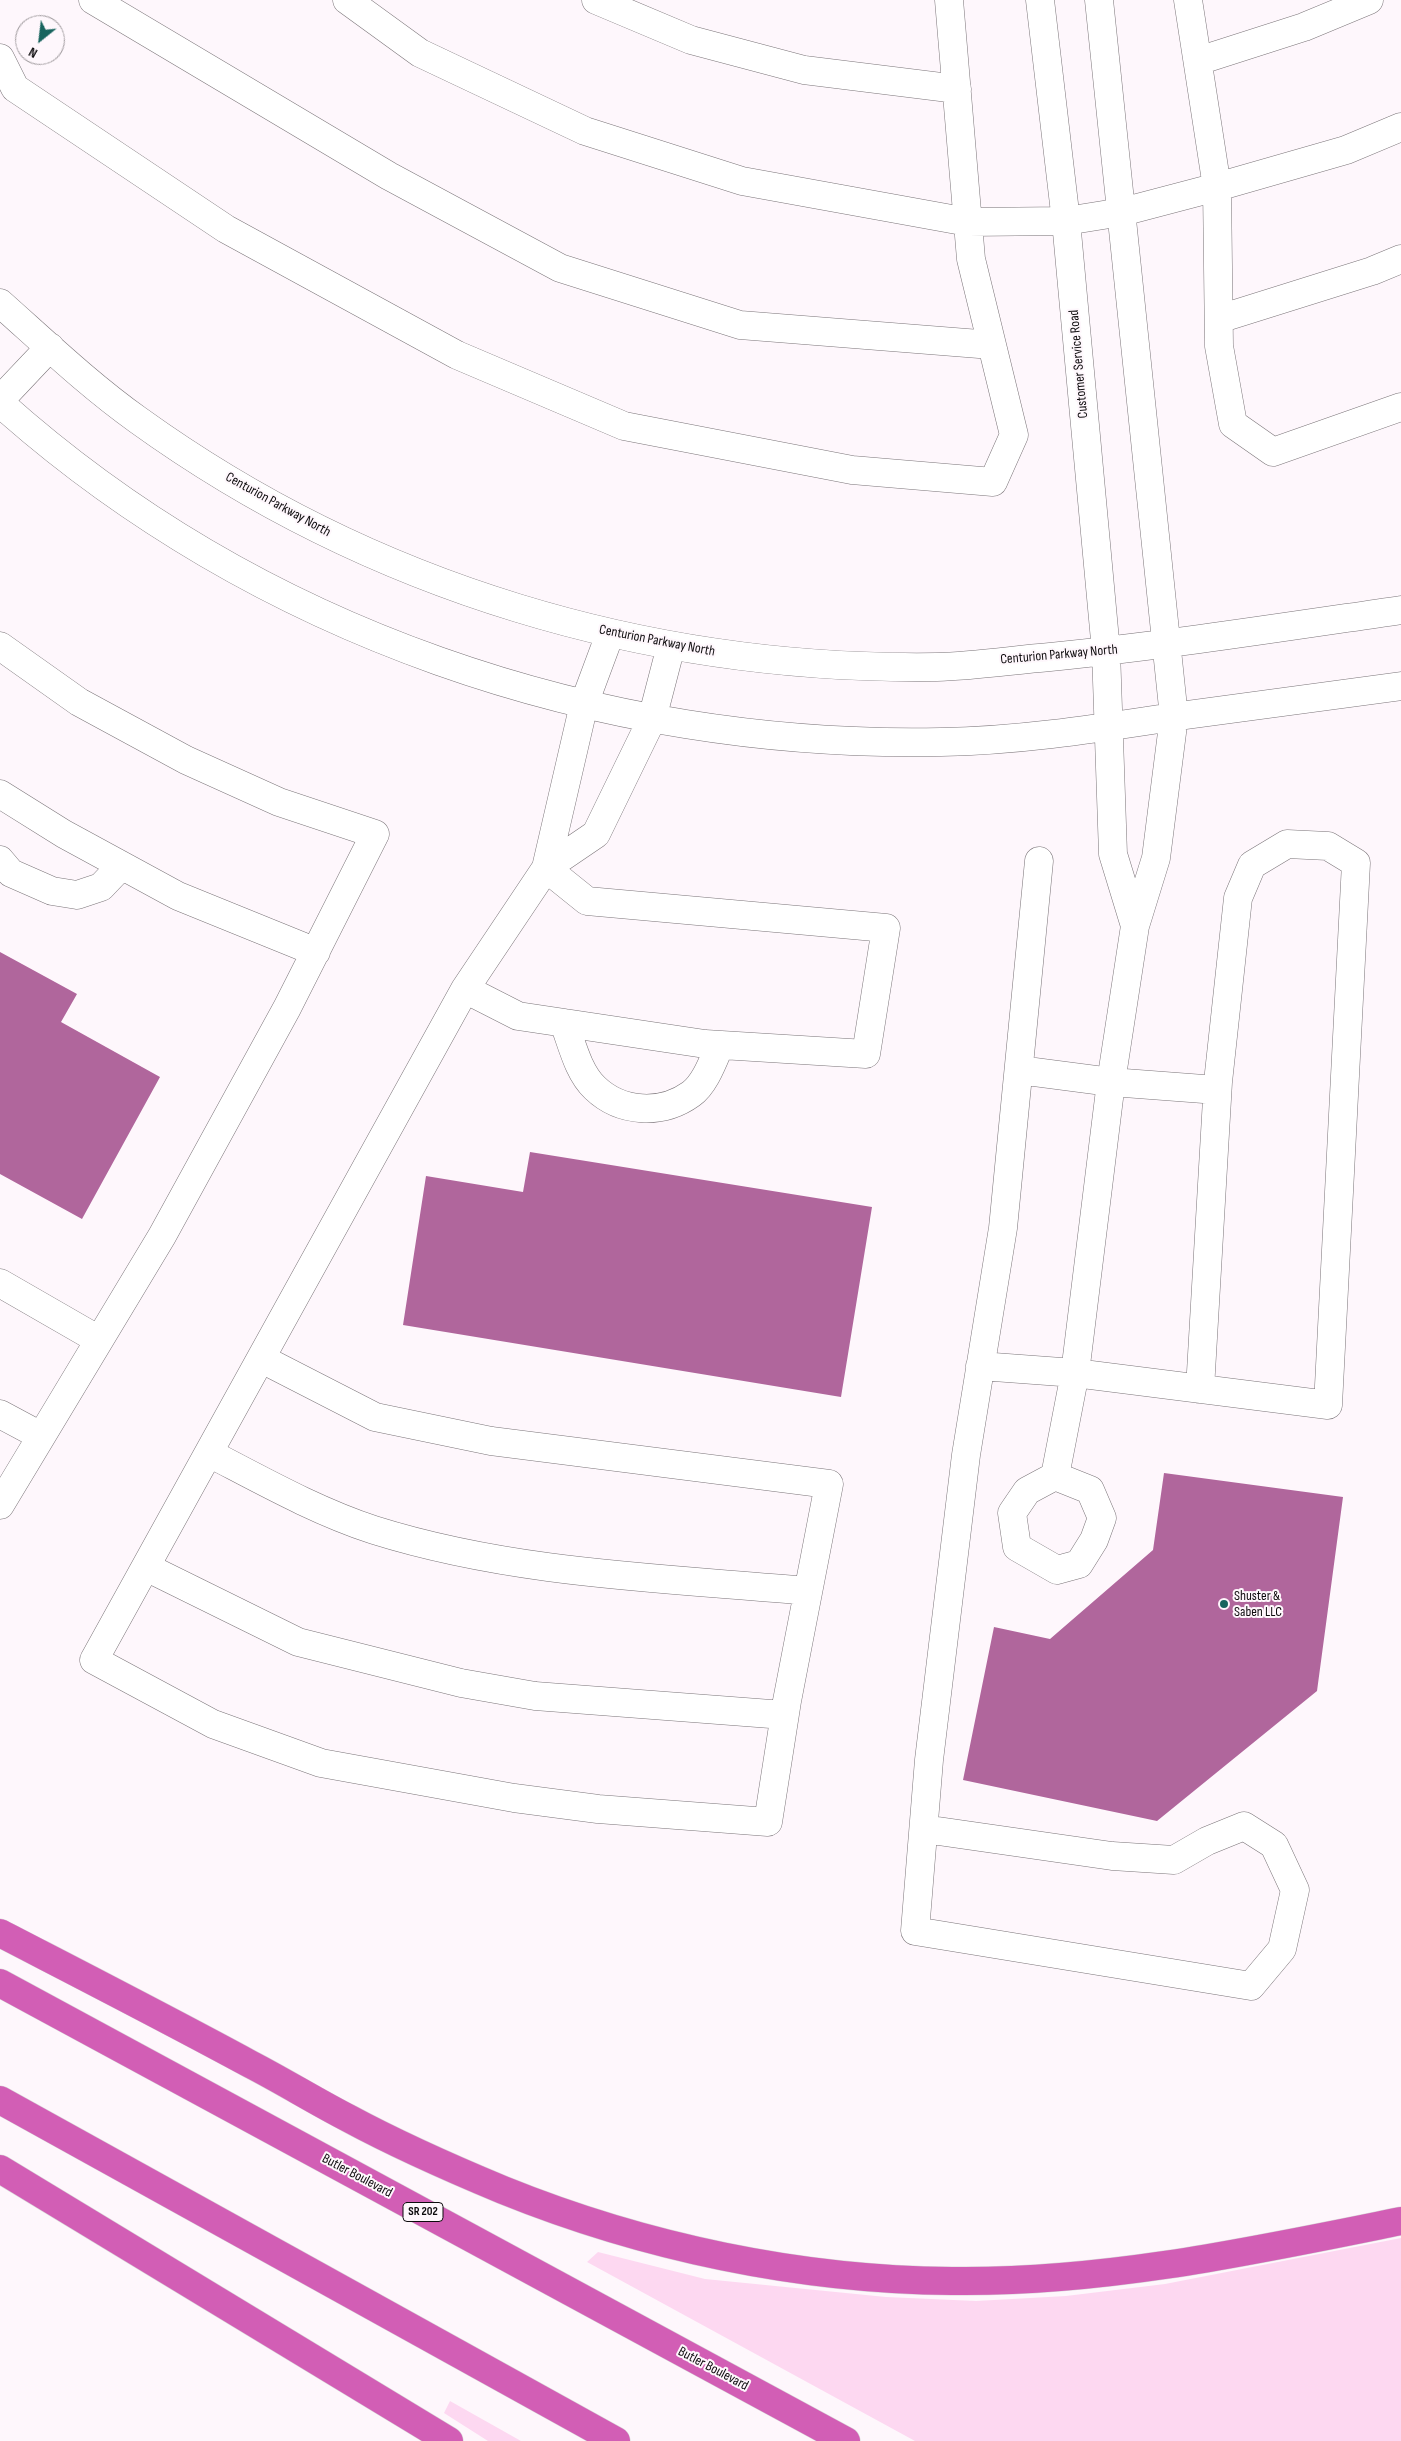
<!DOCTYPE html>
<style>
body{margin:0}
#map{position:relative;width:1401px;height:2441px;overflow:hidden;background:#fef7fc;font-family:"Sofia Sans Condensed",sans-serif}
canvas{display:block}
.north{position:absolute;left:15px;top:15px;width:50px;height:50px;box-sizing:border-box;background:#fef7fc;border:1px solid #9e999c;border-radius:50%;rotate:209deg;font-size:14px;font-weight:700;line-height:20px;text-align:center;color:#0d0b0d}
.north::after{content:'';display:block;margin:auto;width:18px;height:22px;background:#17645e;clip-path:polygon(50% 0,100% 100%,50% 72%,0 100%)}
</style>
<div id="map">
<canvas width="1401" height="2441"></canvas>
<div class="north">N</div>
</div>
<script>
const ctx = document.querySelector('canvas').getContext('2d');
ctx.lineJoin = 'round';
function fillPath(path, color) { ctx.fillStyle = color; ctx.fill(path, 'evenodd'); }
function strokePath(path, color, width, dash) { ctx.strokeStyle = color; ctx.lineWidth = width; ctx.lineCap = dash ? 'butt' : 'round'; ctx.setLineDash(dash || []); ctx.stroke(path); }
function drawText(font, color, halo, rows, align = 'center') {
  ctx.font = font + ' "Sofia Sans Condensed",sans-serif'; ctx.lineWidth = 4; ctx.setLineDash([]); ctx.textBaseline = 'middle'; ctx.strokeStyle = halo; ctx.fillStyle = color; for (const [text, x, y, turn = 0] of rows) {
    ctx.save(); ctx.translate(x, y); ctx.rotate((+turn || 0) * Math.PI / 180); ctx.textAlign = isNaN(turn) ? turn : align; if (halo) ctx.strokeText(text, 0, 0); ctx.fillText(text, 0, 0); ctx.restore();
  }
}
fillPath(new Path2D(`
 M 1401,2238 L 1401,2441 L 915,2441 L 587,2262 L 598,2252 L 705,2279 L 886,2297 L 976,2301 L 1066,2296 L 1165,2284 Z
 M 450,2401 L 521,2441 L 488,2441 L 444,2413 Z`), '#fdd8f1');
fillPath(new Path2D(`
 M 0,952 L 77,994 L 61,1022 L 160,1077 L 82,1219 L 0,1174 Z
 M 530,1152 L 872,1207 L 841,1397 L 403,1325 L 426,1176 L 523,1192 Z
 M 1164,1473 L 1343,1497 L 1317,1691 L 1157,1821 L 963,1780 L 994,1627 L 1050,1639 L 1153,1550 Z`), '#b0669c');
const minor = new Path2D(`
 M 93,0 L 389,176 L 560,268 L 740,325 L 992,345
 M 347,0 L 420,53 L 585,131 L 742,181 L 968,222 L 1066,221 L 1122,212 L 1217,187 L 1219,346 L 1233,424 L 1273,452 L 1401,407
 M 596,0 L 691,40 L 804,70 L 957,89
 M 1040,0 L 1066,221 L 1106,651 L 1113,854 L 1135,926
 M 1099,0 L 1174,717 L 1156,858 L 1135,926 L 1111,1082 L 1075,1373 L 1328,1405 L 1356,863 L 1328,846 L 1287,844 L 1252,865 L 1238,898 L 1218,1082 L 1200,1389
 M 1188,0 L 1217,187 L 1346,150 L 1401,127
 M 0,58 L 15,88 L 226,229 L 457,355 L 624,426 L 852,470 L 993,482 L 1014,435 L 971,259 L 949,0
 M 1198,61 L 1304,27 L 1369,0
 M 0,303 C 45,343 89,385 138,420 C 371,588 651,671 937,667 C 975,666 1013,660 1050,657 C 1168,645 1284,627 1401,610
 M 1219,319 L 1372,271 L 1401,259
 M 0,400 L 50,347
 M 0,403 C 256,632 600,749 941,742 C 1021,741 1100,728 1179,716 C 1253,706 1327,696 1401,686
 M 0,646 L 79,702 L 186,760 L 279,802 L 375,834 L 287,1008 L 162,1236 L 0,1505
 M 0,794 L 64,834 L 178,896 L 316,952
 M 0,860 L 11,873 L 52,891 L 77,895 L 101,887 L 121,866
 M 546,868 L 587,901 L 886,928 L 866,1054 L 705,1044 L 518,1016 L 465,989 L 546,868 L 584,704 L 610,634
 M 546,868 L 596,834 L 652,719 L 671,646
 M 564,1023 C 572,1044 578,1072 595,1088 C 621,1113 662,1115 691,1094 C 705,1084 713,1061 720,1045
 M 1019,1070 L 1111,1082 L 1217,1090
 M 0,1283 L 99,1340
 M 262,1359 L 375,1417 L 491,1441 L 829,1484 L 787,1701 L 768,1822 L 598,1809 L 514,1798 L 321,1763 L 213,1724 L 94,1660 L 465,989
 M 980,1366 L 1075,1373 L 1055,1476
 M 0,1414 L 41,1436
 M 209,1453 C 263,1481 316,1511 374,1530 C 514,1574 663,1578 808,1591
 M 1055,1476 L 1090,1490 L 1102,1518 L 1094,1540 L 1079,1564 L 1057,1570 L 1017,1547 L 1012,1513 L 1027,1491 Z
 M 146,1567 L 298,1642 L 461,1683 L 535,1696 L 784,1715
 M 924,1829 L 1112,1856 L 1174,1860 L 1207,1841 L 1244,1826 L 1274,1845 L 1295,1890 L 1282,1949 L 1251,1986 L 915,1931 L 929,1760 L 966,1455 L 1003,1228 L 1039,861`);
const highway = new Path2D(`
 M 0,1933 C 83,1976 167,2019 250,2064 C 283,2081 315,2101 348,2118 C 398,2145 450,2168 503,2190 C 644,2247 800,2280 952,2281 C 1104,2283 1253,2251 1401,2221
 M 0,1983 L 846,2441
 M 0,2100 L 616,2441
 M 0,2169 L 449,2441`);
strokePath(minor, '#7b7579', 29);
strokePath(highway, '#d8d8d8', 29);
strokePath(minor, '#fff', 28);
strokePath(highway, '#d25eb5', 28);
for (const [x, y, r, color] of [
 [1224,1604,5,"#17645e"]
]) { const dot = new Path2D(); dot.arc(x, y, r, 0, 2 * Math.PI); ctx.fillStyle = color; ctx.fill(dot); strokePath(dot, '#fef7fc', 2); }
for (const [x, y, w] of [
 [423,2212,40]
]) { const box = new Path2D(); box.roundRect(x - w / 2, y - 9.5, w, 19, 4); ctx.fillStyle = '#fef7fc'; ctx.fill(box); strokePath(box, '#0d0b0d', 1); }
drawText('bold 12px', '#0d0b0d', null, [
 ["SR 202",423,2212]
]);
drawText('14px', '#0d0b0d', '#fef7fc', [
 ["Customer Service Road",1079,364,-95],
 ["Centurion Parkway North",278,505,29],
 ["Centurion Parkway North",657,641,11],
 ["Centurion Parkway North",1059,655,-5],
 ["Butler Boulevard",357,2176,28],
 ["Butler Boulevard",713,2369,28]
]);
drawText('14px', '#0d0b0d', '#fef7fc', [
 ["Shuster &",1234,1596],
 ["Saben LLC",1234,1612]
], 'left');
</script>
